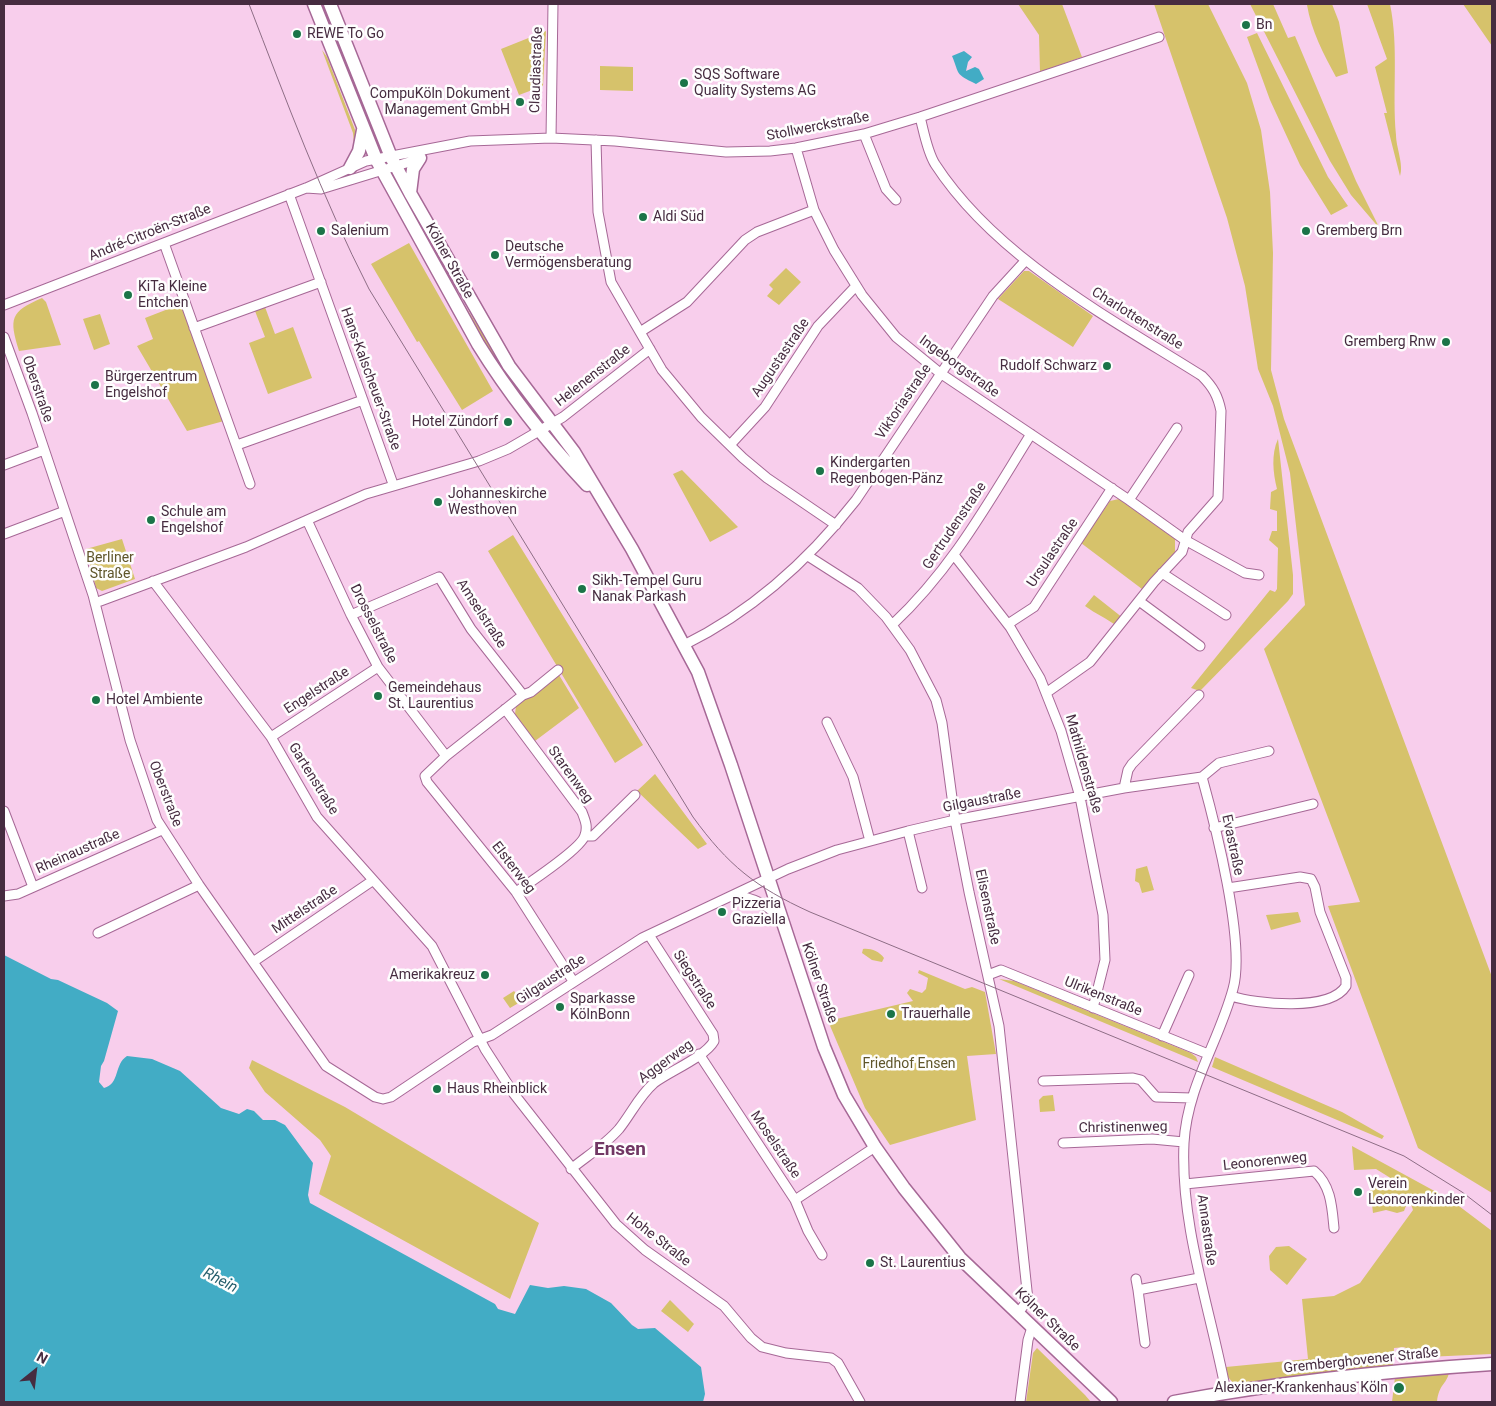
<!DOCTYPE html>
<meta charset="utf-8">
<style>
body{margin:0}
#map{position:relative;width:1496px;height:1406px;overflow:hidden;background:#f8ceec;font-family:Roboto,sans-serif}
canvas{display:block}
.frame{position:absolute;inset:0;border:5px solid #462c40;pointer-events:none}
.north{position:absolute;left:10px;top:1346px;width:50px;height:50px;-webkit-text-stroke:4px #fefefe;paint-order:stroke;rotate:29deg;font-size:14px;font-weight:700;line-height:20px;text-align:center;color:#462c40}
.north::after{content:'';display:block;margin:auto;width:18px;height:22px;background:#462c40;clip-path:polygon(50% 0,100% 100%,50% 72%,0 100%)}
</style>
<div id="map">
<canvas width="1496" height="1406"></canvas>
<div class="frame"></div>
<div class="north">N</div>
</div>
<script>
const ctx = document.querySelector('canvas').getContext('2d');
ctx.lineJoin = 'round';
function fillPath(path, color) { ctx.fillStyle = color; ctx.fill(path, 'evenodd'); }
function strokePath(path, color, width, dash) { ctx.strokeStyle = color; ctx.lineWidth = width; ctx.lineCap = dash ? 'butt' : 'round'; ctx.setLineDash(dash || []); ctx.stroke(path); }
function drawText(font, color, halo, rows, align = 'center') {
  ctx.font = font + ' Roboto,sans-serif'; ctx.lineWidth = 5; ctx.setLineDash([]); ctx.textBaseline = 'middle'; ctx.strokeStyle = halo; ctx.fillStyle = color; for (const [text, x, y, turn = 0] of rows) {
    ctx.save(); ctx.translate(x, y); ctx.rotate((+turn || 0) * Math.PI / 180); ctx.textAlign = isNaN(turn) ? turn : align; if (halo) ctx.strokeText(text, 0, 0); ctx.fillText(text, 0, 0); ctx.restore();
  }
}
fillPath(new Path2D(`
 M 319,4 L 322,4 L 379,141 L 377,142 Z
 M 1018,4 L 1062,4 L 1082,57 L 1040,72 L 1039,35 Z
 M 1154,4 L 1208,4 L 1247,83 L 1261,130 L 1270,192 L 1273,253 L 1271,370 L 1284,419 L 1492,977 L 1492,1193 L 1418,1148 L 1328,906 L 1360,902 L 1264,649 L 1305,605 L 1290,473 L 1273,406 L 1258,369 L 1245,286 L 1227,218 Z
 M 1250,4 L 1273,4 L 1288,38 L 1295,36 L 1356,181 L 1380,229 L 1351,195 L 1330,161 Z
 M 1310,4 L 1332,4 L 1339,22 L 1348,73 L 1336,77 C 1324,55 1311,30 1307,5 Z
 M 1367,4 L 1390,4 C 1399,48 1392,91 1396,135 C 1396,147 1404,165 1400,176 L 1384,113 L 1387,113 L 1375,67 L 1387,59 Z
 M 1463,4 L 1492,4 L 1492,46 Z
 M 546,31 L 543,86 L 519,95 L 501,49 Z
 M 1257,33 L 1328,177 L 1348,206 L 1331,215 L 1300,165 L 1270,100 L 1247,37 Z
 M 322,50 L 327,57 L 357,135 L 354,145 L 353,133 Z
 M 600,66 L 633,67 L 633,91 L 600,90 Z
 M 409,243 L 493,391 L 462,410 L 419,341 L 417,342 L 371,264 Z
 M 786,268 L 801,282 L 779,305 L 767,296 L 773,289 L 769,285 Z
 M 1024,271 L 1029,271 L 1093,316 L 1073,347 L 998,299 Z
 M 458,295 L 499,359 L 534,406 L 532,408 L 493,359 Z
 M 42,298 L 46,302 L 61,345 L 19,351 C 9,318 10,312 42,298 Z
 M 181,304 L 224,421 L 187,431 L 137,346 L 153,339 L 145,318 Z
 M 265,307 L 275,334 L 293,327 L 312,378 L 268,394 L 249,343 L 265,337 L 255,311 Z
 M 100,314 L 110,344 L 94,350 L 83,319 Z
 M 1278,439 L 1293,575 L 1293,594 L 1288,601 L 1200,691 L 1191,688 L 1270,590 L 1275,592 L 1277,589 L 1278,548 L 1269,540 L 1272,531 L 1277,531 L 1277,511 L 1270,509 L 1271,492 L 1277,489 C 1273,473 1271,454 1278,439 Z
 M 682,470 L 738,527 L 710,542 L 673,474 Z
 M 1119,499 L 1175,539 L 1175,552 L 1142,589 L 1081,543 L 1110,501 Z
 M 513,535 L 643,745 L 615,763 L 488,551 Z
 M 122,539 L 135,579 L 102,591 L 96,588 L 86,549 Z
 M 1094,595 L 1123,618 L 1117,626 C 1106,618 1096,614 1085,606 Z
 M 556,674 L 559,675 L 579,708 L 535,741 L 515,714 L 516,706 Z
 M 655,774 L 707,844 L 698,849 L 637,791 Z
 M 1147,866 L 1154,890 L 1142,893 L 1139,883 L 1135,881 L 1136,869 Z
 M 1298,912 L 1301,922 L 1271,930 L 1266,915 Z
 M 863,949 C 870,948 879,951 884,958 L 882,962 L 872,960 L 862,953 Z
 M 919,970 L 965,989 L 972,987 L 985,992 L 996,1054 L 967,1056 L 976,1120 L 890,1145 L 865,1108 L 828,1021 L 913,1001 L 907,993 L 910,989 L 922,993 L 926,989 L 928,978 L 918,973 Z
 M 999,979 L 1014,981 L 1191,1053 L 1196,1057 L 1198,1062 Z
 M 514,991 L 522,1001 L 510,1008 L 503,998 Z
 M 1215,1057 L 1342,1112 L 1384,1136 L 1382,1139 L 1212,1067 Z
 M 252,1060 L 345,1107 L 539,1223 L 510,1299 L 319,1194 L 331,1156 L 320,1140 L 265,1092 L 249,1068 Z
 M 1053,1095 L 1055,1111 L 1040,1112 L 1039,1100 L 1043,1096 Z
 M 1352,1146 L 1451,1200 L 1492,1231 L 1492,1354 L 1404,1358 L 1402,1349 L 1406,1347 L 1394,1348 L 1393,1366 L 1234,1384 L 1228,1377 L 1226,1367 L 1308,1359 L 1302,1299 L 1334,1296 L 1360,1283 L 1413,1210 L 1409,1198 L 1404,1211 L 1397,1213 L 1386,1210 L 1373,1213 L 1369,1180 L 1380,1184 L 1387,1190 L 1397,1188 L 1405,1189 L 1405,1187 L 1376,1169 L 1354,1170 Z
 M 1289,1246 L 1307,1259 L 1287,1285 L 1270,1270 L 1269,1256 L 1276,1247 Z
 M 670,1300 L 694,1324 L 688,1332 L 661,1311 Z
 M 1037,1348 L 1085,1395 L 1091,1402 L 1026,1402 L 1033,1353 Z
 M 1449,1373 C 1446,1385 1439,1384 1437,1402 L 1392,1402 L 1395,1377 Z`), '#d6c26b');
fillPath(new Path2D(`
 M 964,51 L 972,57 L 968,62 L 966,71 L 975,67 L 979,69 L 984,79 L 976,84 C 954,73 960,75 952,56 Z
 M 4,955 L 51,979 L 58,980 L 107,1003 L 118,1011 L 104,1061 L 101,1066 L 99,1082 L 104,1088 C 120,1084 114,1064 127,1056 L 152,1059 L 180,1071 L 221,1108 L 239,1114 L 247,1109 L 254,1111 L 263,1120 L 275,1120 L 285,1125 L 313,1163 L 308,1195 L 310,1203 L 495,1304 L 498,1309 L 515,1314 L 530,1285 L 548,1288 L 564,1286 L 586,1289 L 611,1303 L 632,1325 L 638,1329 L 655,1328 L 701,1367 L 705,1394 L 703,1402 L 4,1402 Z`), '#42acc5');
const street = new Path2D(`
 M 920,117 C 924,132 927,151 935,164 C 996,258 1110,318 1202,376 C 1213,387 1218,396 1221,411 L 1218,498 L 1188,532 L 1182,552 L 1154,582 L 1090,662 L 1046,693
 M 864,134 L 886,189 L 896,200
 M 551,138 L 553,4
 M 596,140 L 598,212 L 611,282 L 662,370 L 701,417 L 743,458 L 767,478 L 836,525
 M 796,148 L 814,210 L 834,250 L 862,295 L 896,337 L 940,373 L 1129,500 L 1185,540 L 1245,573 L 1259,575
 M 306,188 L 321,189 L 419,159
 M 289,194 L 393,484
 M 164,243 L 250,484
 M 4,305 L 306,188 L 366,161 L 470,141 L 551,138 L 615,141 L 726,152 L 770,151 L 796,148 L 864,134 L 920,117 L 1159,37
 M 194,328 L 321,282
 M 640,332 L 687,302 L 745,240 L 757,232 L 814,210
 M 4,337 L 32,413 L 93,595 L 130,740 L 157,820 L 199,885 L 326,1066 L 375,1097 L 383,1099 L 391,1097 L 473,1042 L 492,1035 L 642,938 L 788,869 L 837,850 L 908,831 L 955,820 L 1124,788 L 1128,770 L 1132,764 L 1199,695
 M 237,445 L 363,400
 M 730,445 L 765,407 L 818,326 L 856,286
 M 4,465 L 44,450
 M 1129,500 L 1177,428
 M 307,520 L 351,615 L 378,667 L 446,756
 M 4,534 L 65,511
 M 954,555 L 1010,627 L 1040,678 L 1061,731 L 1080,797 L 1103,915 L 1105,960 L 1093,1008
 M 808,556 L 858,588 L 886,617 L 910,650 L 936,700 L 942,723 L 955,820 L 969,892 L 999,1026 L 1028,1300 L 1018,1313
 M 1162,573 L 1226,615
 M 153,581 L 271,737 L 317,817 L 432,946 L 485,1049 L 514,1094 L 616,1224 L 645,1250 L 724,1306 L 751,1338 L 762,1347 L 786,1353 L 831,1358 L 838,1363 L 860,1402
 M 1139,601 L 1200,646
 M 95,603 L 246,547 L 366,494 L 479,461 L 508,449 L 563,417 L 650,349
 M 351,615 L 439,577 L 471,629 L 523,695
 M 1008,624 L 1034,607 L 1112,488
 M 892,625 C 952,569 988,503 1031,434
 M 684,645 C 753,611 809,560 856,500 L 993,296 L 1026,260
 M 558,670 L 531,692 L 523,695 L 446,756 L 425,776 L 427,782 L 516,892 L 573,981
 M 505,709 L 582,812 C 585,820 588,826 585,835 C 582,848 529,883 516,892
 M 827,722 L 853,777 L 870,841
 M 271,737 L 378,667
 M 1202,777 L 1219,763 L 1269,751
 M 1124,788 L 1202,777 C 1215,824 1246,944 1233,989 C 1219,1041 1187,1087 1184,1143 C 1180,1226 1211,1311 1226,1392
 M 4,811 L 33,887
 M 1214,828 L 1313,804
 M 908,831 L 922,888
 M 585,836 L 593,836 L 635,795
 M 1228,888 L 1300,877 L 1311,879 L 1315,887 L 1320,912 L 1346,978 L 1346,986 C 1330,1012 1256,1004 1231,996
 M 4,896 L 18,894 L 162,830
 M 734,896 C 754,897 766,905 781,918
 M 98,933 L 199,885
 M 253,962 L 372,881
 M 988,975 L 1001,970 L 1208,1054
 M 1162,1036 L 1189,975
 M 699,1054 L 795,1200 L 808,1231 L 822,1255
 M 1043,1081 L 1133,1078 L 1141,1080 L 1156,1097 L 1192,1098
 M 1063,1143 L 1152,1139 L 1184,1142
 M 571,1169 C 587,1156 605,1145 619,1129 C 631,1114 639,1096 654,1083 C 670,1071 705,1057 714,1041 L 713,1034 L 649,935
 M 1185,1184 L 1314,1171 C 1331,1185 1332,1207 1334,1228
 M 795,1200 L 875,1147
 M 1136,1279 L 1138,1290
 M 1145,1343 L 1138,1290 L 1199,1278
 M 1020,1402 L 1028,1340 L 1032,1327`);
const secondary = new Path2D(`
 M 314,4 L 376,159 L 478,344 C 509,394 547,442 587,485
 M 330,4 L 391,157 L 410,193 L 509,366 L 574,452 L 632,549 L 698,672 L 731,765 L 824,1047 L 844,1095 L 875,1147 L 904,1188 L 960,1258 L 1111,1402
 M 350,168 L 359,151 L 363,130
 M 410,193 L 413,169 L 420,158
 M 1174,1402 C 1279,1382 1385,1371 1492,1364`);
strokePath(street, '#a66896', 11);
strokePath(secondary, '#a66896', 15);
strokePath(street, '#fff', 9);
strokePath(secondary, '#fff', 12);
strokePath(new Path2D(`
 M 249,4 C 286,100 322,197 369,289 L 693,817 C 728,865 755,887 810,912 L 1404,1156 L 1462,1192 L 1492,1215`), '#8d6d85', 1);
for (const [x, y, r, color] of [
 [1246,25,5,"#1b7448"],
 [297,34,5,"#1b7448"],
 [684,83,5,"#1b7448"],
 [520,102,5,"#1b7448"],
 [643,217,5,"#1b7448"],
 [321,231,5,"#1b7448"],
 [1306,231,5,"#1b7448"],
 [495,255,5,"#1b7448"],
 [128,295,5,"#1b7448"],
 [1446,342,5,"#1b7448"],
 [1107,366,5,"#1b7448"],
 [95,385,5,"#1b7448"],
 [508,422,5,"#1b7448"],
 [820,471,5,"#1b7448"],
 [438,502,5,"#1b7448"],
 [151,520,5,"#1b7448"],
 [582,589,5,"#1b7448"],
 [378,696,5,"#1b7448"],
 [96,700,5,"#1b7448"],
 [722,912,5,"#1b7448"],
 [485,975,5,"#1b7448"],
 [560,1007,5,"#1b7448"],
 [891,1014,5,"#1b7448"],
 [437,1089,5,"#1b7448"],
 [1358,1192,5,"#1b7448"],
 [870,1263,5,"#1b7448"],
 [1399,1388,6,"#1b7448"]
]) { const dot = new Path2D(); dot.arc(x, y, r, 0, 2 * Math.PI); ctx.fillStyle = color; ctx.fill(dot); strokePath(dot, '#fefefe', 2); }
drawText('14px', '#462c40', '#fefefe', [
 ["Bn",1256,25],
 ["REWE To Go",307,34],
 ["SQS Software",694,75],
 ["Quality Systems AG",694,91],
 ["CompuKöln Dokument",510,94,"right"],
 ["Management GmbH",510,110,"right"],
 ["Aldi Süd",653,217],
 ["Salenium",331,231],
 ["Gremberg Brn",1316,231],
 ["Deutsche",505,247],
 ["Vermögensberatung",505,263],
 ["KiTa Kleine",138,287],
 ["Entchen",138,303],
 ["Gremberg Rnw",1436,342,"right"],
 ["Rudolf Schwarz",1097,366,"right"],
 ["Bürgerzentrum",105,377],
 ["Engelshof",105,393],
 ["Hotel Zündorf",498,422,"right"],
 ["Kindergarten",830,463],
 ["Regenbogen-Pänz",830,479],
 ["Johanneskirche",448,494],
 ["Westhoven",448,510],
 ["Schule am",161,512],
 ["Engelshof",161,528],
 ["Sikh-Tempel Guru",592,581],
 ["Nanak Parkash",592,597],
 ["Gemeindehaus",388,688],
 ["St. Laurentius",388,704],
 ["Hotel Ambiente",106,700],
 ["Pizzeria",732,904],
 ["Graziella",732,920],
 ["Amerikakreuz",475,975,"right"],
 ["Sparkasse",570,999],
 ["KölnBonn",570,1015],
 ["Trauerhalle",901,1014],
 ["Haus Rheinblick",447,1089],
 ["Verein",1368,1184],
 ["Leonorenkinder",1368,1200],
 ["St. Laurentius",880,1263],
 ["Alexianer-Krankenhaus Köln",1388,1388,"right"]
], 'left');
drawText('14px', '#462c40', '#fefefe', [
 ["Claudiastraße",537,70,-88],
 ["Stollwerckstraße",818,127,-11],
 ["André-Citroën-Straße",150,233,-22],
 ["Kölner Straße",449,261,61],
 ["Charlottenstraße",1137,319,32],
 ["Augustastraße",781,358,-56],
 ["Ingeborgstraße",959,367,36],
 ["Helenenstraße",593,376,-38],
 ["Hans-Kalscheuer-Straße",370,379,70],
 ["Oberstraße",37,389,71],
 ["Viktoriastraße",904,402,-56],
 ["Gertrudenstraße",955,526,-56],
 ["Ursulastraße",1053,553,-56],
 ["Amselstraße",481,614,57],
 ["Drosselstraße",373,624,63],
 ["Engelstraße",317,691,-33],
 ["Mathildenstraße",1083,764,74],
 ["Starenweg",570,775,54],
 ["Gartenstraße",313,779,58],
 ["Oberstraße",165,794,69],
 ["Gilgaustraße",982,801,-11],
 ["Evastraße",1232,845,78],
 ["Rheinaustraße",78,852,-24],
 ["Elsterweg",513,868,52],
 ["Elisenstraße",987,907,78],
 ["Mittelstraße",305,910,-34],
 ["Gilgaustraße",551,980,-33],
 ["Siegstraße",694,980,57],
 ["Kölner Straße",819,983,71],
 ["Ulrikenstraße",1103,997,22],
 ["Aggerweg",666,1062,-36],
 ["Christinenweg",1123,1128,-1],
 ["Moselstraße",775,1145,56],
 ["Leonorenweg",1265,1162,-6],
 ["Annastraße",1206,1230,82],
 ["Hohe Straße",658,1240,38],
 ["Kölner Straße",1047,1320,44],
 ["Gremberghovener Straße",1361,1361,-6]
]);
drawText('14px', '#5f552a', '#fefefe', [
 ["Berliner",110,558],
 ["Straße",110,574],
 ["Friedhof Ensen",909,1064]
]);
drawText('italic 15px', '#255e6c', '#fefefe', [
 ["Rhein",220,1281,27]
]);
drawText('bold 19px', '#713764', '#fefefe', [
 ["Ensen",620,1150]
]);
</script>
